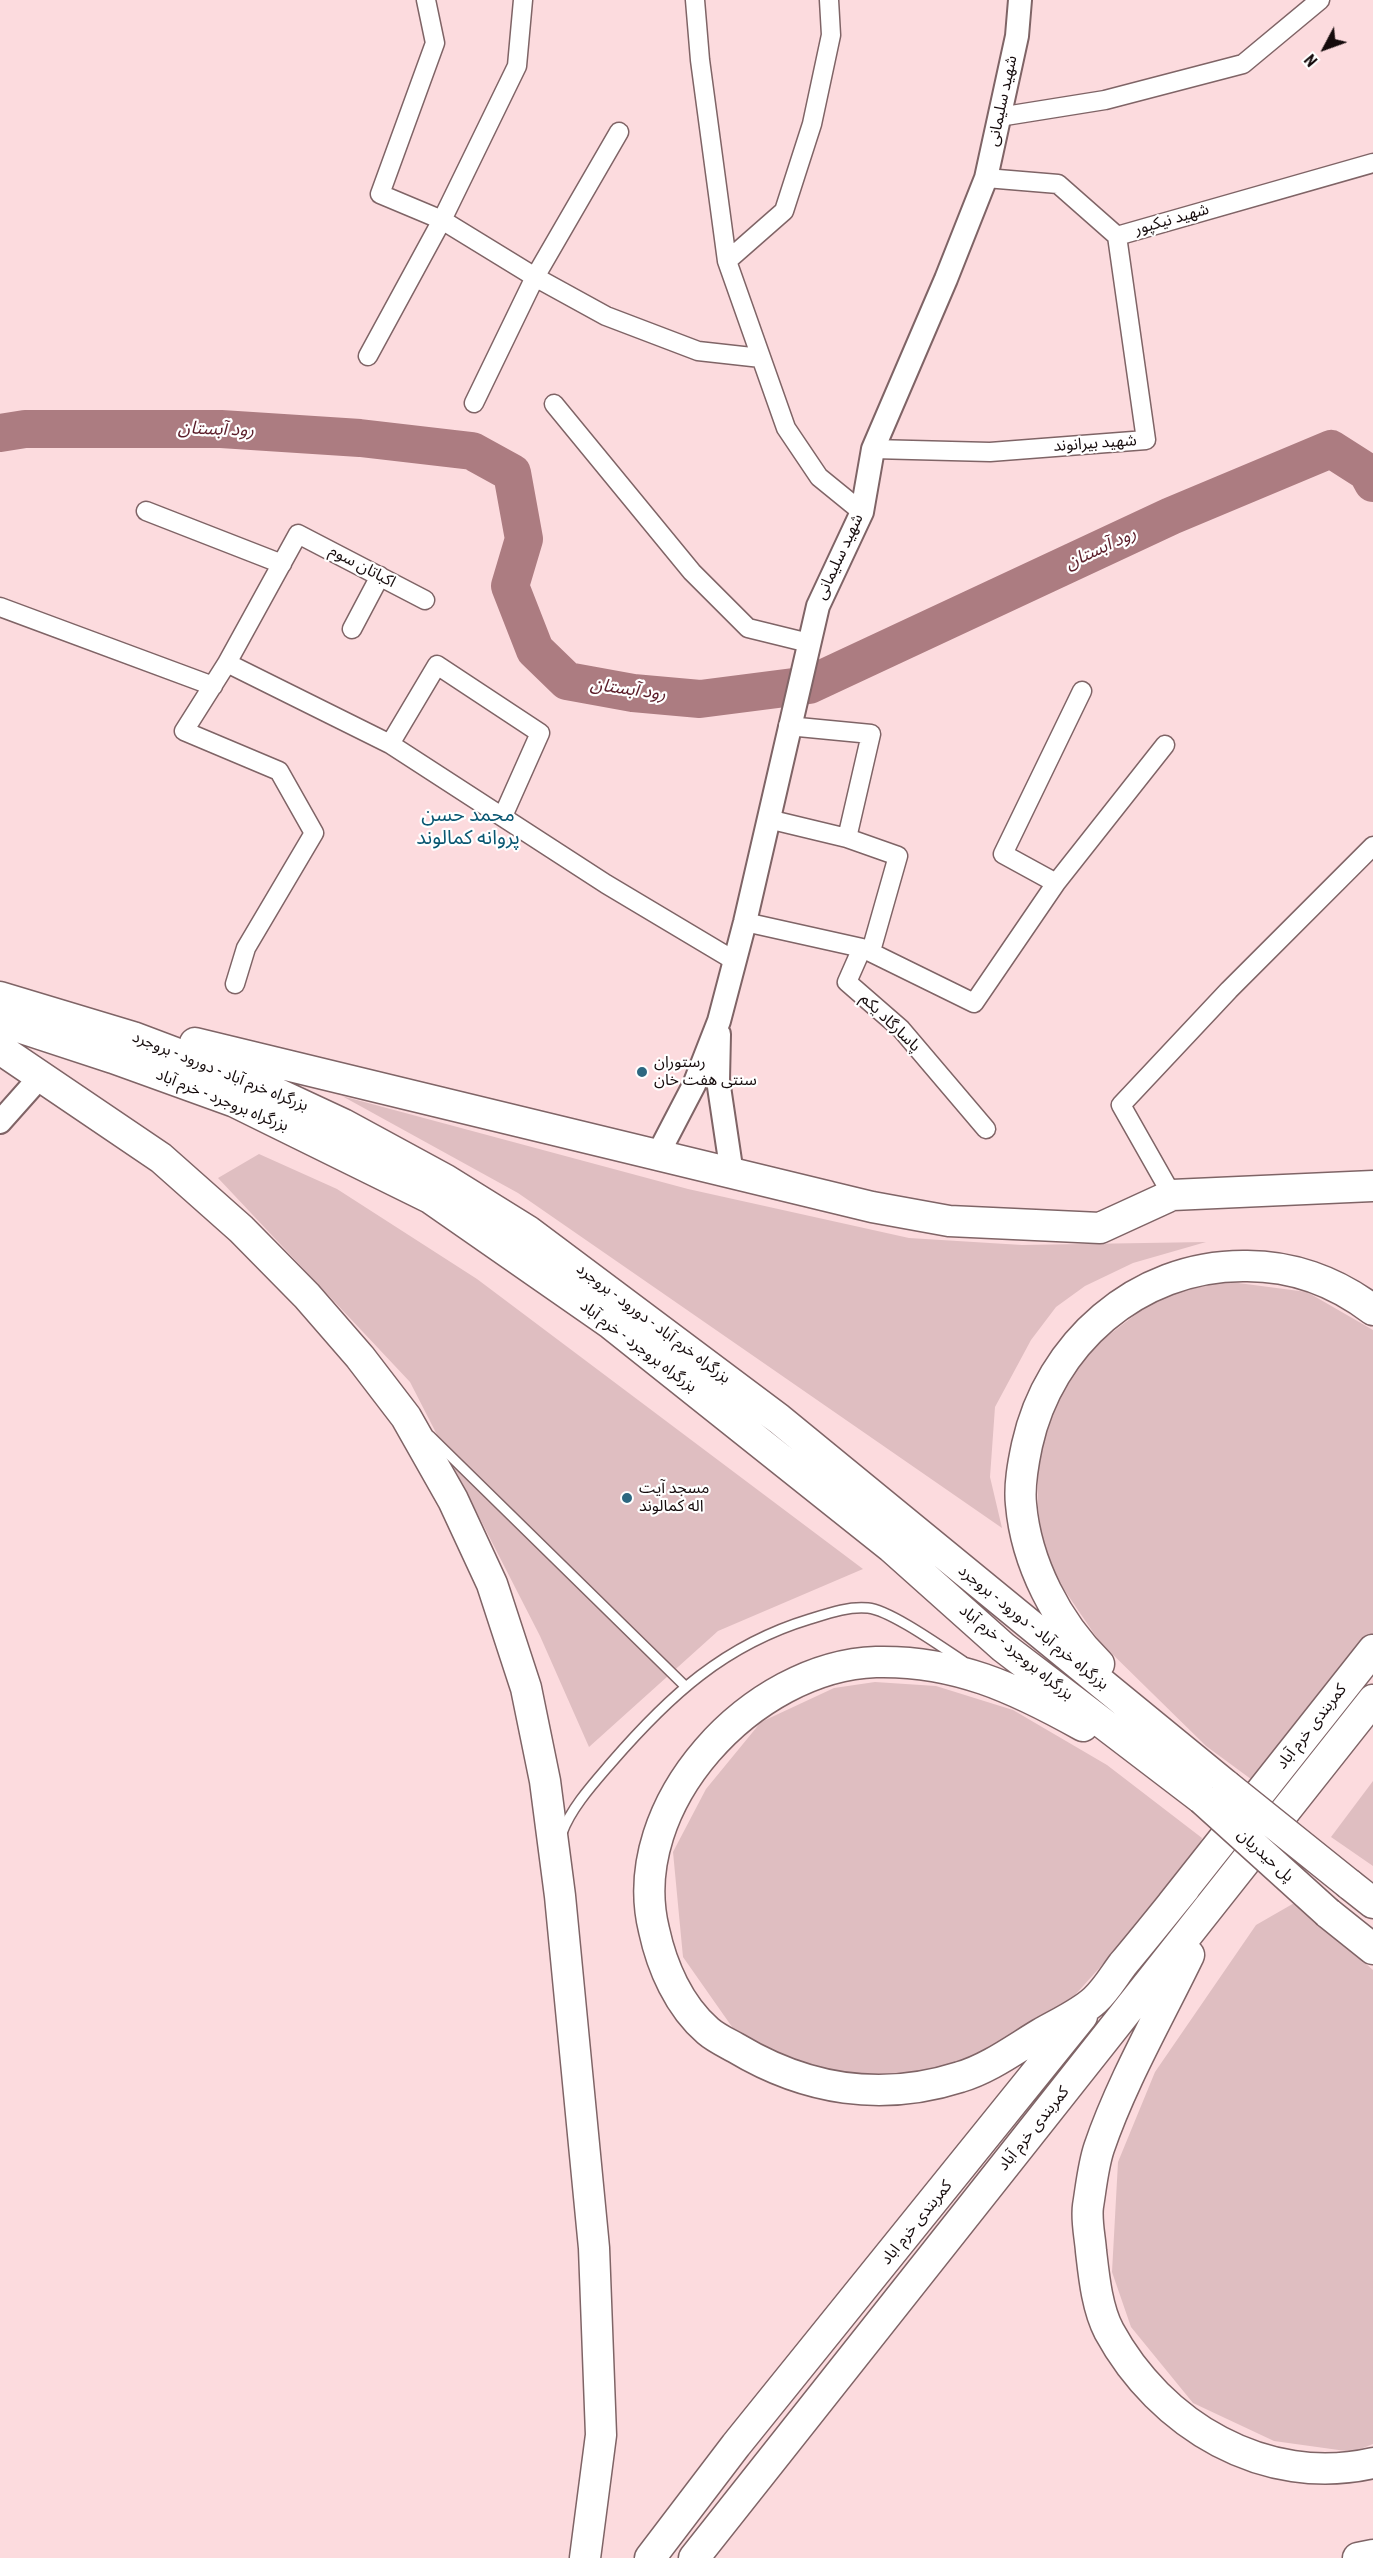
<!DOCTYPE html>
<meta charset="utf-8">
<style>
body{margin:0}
#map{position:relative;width:1373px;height:2558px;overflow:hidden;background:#fcdbde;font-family:"Roboto Condensed",sans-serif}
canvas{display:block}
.north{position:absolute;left:1295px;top:18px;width:60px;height:60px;-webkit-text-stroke:4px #fff;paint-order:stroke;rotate:229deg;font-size:16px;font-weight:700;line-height:24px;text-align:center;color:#150b0c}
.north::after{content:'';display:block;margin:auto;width:21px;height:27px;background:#150b0c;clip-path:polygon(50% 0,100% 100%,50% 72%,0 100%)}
</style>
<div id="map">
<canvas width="1373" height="2558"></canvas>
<div class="north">N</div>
</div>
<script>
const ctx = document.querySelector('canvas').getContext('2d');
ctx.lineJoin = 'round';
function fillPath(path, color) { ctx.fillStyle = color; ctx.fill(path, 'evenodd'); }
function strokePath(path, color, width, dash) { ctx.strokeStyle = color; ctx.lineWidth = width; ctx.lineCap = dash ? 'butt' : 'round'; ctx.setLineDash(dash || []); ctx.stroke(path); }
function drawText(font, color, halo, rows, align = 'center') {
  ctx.font = font + ' "Roboto Condensed","Noto Sans Arabic",sans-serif'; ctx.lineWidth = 4.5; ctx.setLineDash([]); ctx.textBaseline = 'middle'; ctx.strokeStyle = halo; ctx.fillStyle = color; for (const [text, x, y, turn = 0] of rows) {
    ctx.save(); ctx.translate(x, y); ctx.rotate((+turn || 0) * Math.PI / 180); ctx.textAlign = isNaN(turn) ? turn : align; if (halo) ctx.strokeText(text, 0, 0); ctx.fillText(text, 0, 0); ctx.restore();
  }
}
fillPath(new Path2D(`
 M 342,1096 L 688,1189 L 909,1238 L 1022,1245 L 1206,1242 L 1133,1263 L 1085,1286 L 1056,1307 L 1031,1340 L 995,1407 L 990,1477 L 1002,1528 L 518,1193 Z
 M 259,1154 L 337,1189 L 477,1279 L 863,1569 L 718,1631 L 589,1747 L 540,1636 L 410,1382 L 218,1178 Z
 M 1223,1281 L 1307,1292 L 1373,1330 L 1373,1639 L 1259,1785 L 1206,1746 L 1099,1641 L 1061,1585 L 1043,1548 L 1038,1507 L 1038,1470 L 1047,1429 L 1062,1388 L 1092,1348 L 1157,1298 Z
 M 875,1682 L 936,1686 L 1013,1710 L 1107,1765 L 1202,1838 L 1198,1851 L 1141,1922 L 1056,2016 L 964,2068 L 872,2082 L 797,2065 L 737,2034 L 683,1957 L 673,1852 L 706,1789 L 761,1722 L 834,1688 Z
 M 1373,1781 L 1373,1866 L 1331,1837 Z
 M 1296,1902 L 1373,1970 L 1373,2444 L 1353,2452 L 1274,2441 L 1193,2403 L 1131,2327 L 1112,2272 L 1118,2162 L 1155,2072 L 1256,1925 Z`), '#dfbec1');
strokePath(new Path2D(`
 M 0,433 L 25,429 L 221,429 L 360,438 L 472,451 L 512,473 L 524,539 L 510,586 L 535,650 L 567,681 L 633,693 L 700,699 L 809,685 L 1171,516 L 1331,449 L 1367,472 L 1373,483`), '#ac7c81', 38);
const service = new Path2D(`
 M 430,1436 L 685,1686
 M 562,1833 C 571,1808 593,1784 611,1763 C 669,1696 724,1645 810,1619 C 829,1613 849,1606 868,1608 C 890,1610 943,1648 963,1661`);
const minor = new Path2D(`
 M 426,0 L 435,43 L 380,194 L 442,220 L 535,277 L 606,316 L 698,351 L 761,358
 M 695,0 L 700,60 L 727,261 L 786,428 L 819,477 L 862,512
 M 999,117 L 1105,100 L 1243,64 L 1320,0
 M 986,178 L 1058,184 L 1117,236 L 1373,163
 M 727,261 L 784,211 L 812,124 L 831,35 L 829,0
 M 368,356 L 442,220 L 517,66 L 523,0
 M 474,403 L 535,277 L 619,132
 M 554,404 L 692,572 L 748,628 L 809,643
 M 873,449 L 990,452 L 1146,440 L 1117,236
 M 146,511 L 282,564
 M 0,607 L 213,686
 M 352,629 L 380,576
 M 227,663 L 390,744 L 606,884 L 735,961
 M 788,726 L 871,734 L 847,838 L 898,856 L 871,951
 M 390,744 L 437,665 L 540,733 L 503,816
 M 768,819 L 847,838
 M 1056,883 L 1003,854 L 1082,691
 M 745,922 L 862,948 L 847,982 L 901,1029 L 986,1129
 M 862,948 L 974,1003 L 1056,883 L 1165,745
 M 235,984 L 246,948 L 314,833 L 279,771 L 184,731 L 227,663 L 298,534 L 425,600
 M 1172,1195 L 1121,1105 L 1229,990 L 1373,846`);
const tertiary = new Path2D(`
 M 719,1034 L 718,1080 L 732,1174
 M 0,1122 L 40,1077
 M 657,1156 L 694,1085 L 719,1021 L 745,922 L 818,606 L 862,512 L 873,449 L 946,279 L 986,178 L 1017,36 L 1020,0`);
const trunk = new Path2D(`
 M 0,997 L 133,1037 L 255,1083 L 343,1124 L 446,1180 L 528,1231 L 779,1419 L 1227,1786
 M 0,1021 L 113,1058 L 235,1102 L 430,1198 L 611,1324 L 891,1547 L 1003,1647 L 1202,1799
 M 195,1043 L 872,1207 L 949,1221 L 1100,1228 L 1172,1195 L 1373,1186
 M 0,1049 L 161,1158 L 241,1229 L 307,1296 L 360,1357 L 406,1417 L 453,1500 L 492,1584 L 526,1688 L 545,1781 L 560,1896 L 594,2248 L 601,2435 L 585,2558
 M 1099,1664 C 1057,1623 1026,1563 1021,1504 C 1019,1485 1023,1464 1027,1445 C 1049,1344 1137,1266 1243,1266 C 1290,1265 1335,1281 1373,1310
 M 1083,1726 C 1015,1688 955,1660 876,1662 C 753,1666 623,1804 654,1930 C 662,1967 679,2006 708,2031 C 716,2038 727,2043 736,2048 C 806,2090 882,2102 960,2077 C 988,2069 1015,2049 1040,2034 C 1057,2024 1080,2014 1095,2000 C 1106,1990 1114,1976 1123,1964 C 1144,1939 1164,1914 1185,1888
 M 1349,1884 L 1373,1903
 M 1172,1904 L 1373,1650
 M 1328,1913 L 1373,1949
 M 1189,1955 C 1159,2017 1121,2083 1099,2148 C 1093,2166 1091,2188 1088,2206 C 1086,2220 1090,2237 1091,2251 C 1094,2277 1097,2308 1109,2331 C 1160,2425 1265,2488 1373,2463
 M 650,2558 L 736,2445 L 1082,2016
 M 694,2558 L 1373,1700
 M 1358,2558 L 1373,2555`);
strokePath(service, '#7f6466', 12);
strokePath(minor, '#7f6466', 21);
strokePath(tertiary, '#7f6466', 26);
strokePath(trunk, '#7f6466', 33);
strokePath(service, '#fff', 9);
strokePath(minor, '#fff', 18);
strokePath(tertiary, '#fff', 22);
strokePath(trunk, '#fff', 30);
const trunkBridge = new Path2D(`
 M 1227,1786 L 1349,1884
 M 1202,1799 L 1328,1913`);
strokePath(trunkBridge, '#7f6466', 33, []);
strokePath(trunkBridge, '#fff', 30);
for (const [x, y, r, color] of [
 [642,1072,6,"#2d6780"],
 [627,1498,6,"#2d6780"]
]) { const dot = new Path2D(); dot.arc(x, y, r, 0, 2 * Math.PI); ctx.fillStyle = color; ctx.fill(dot); strokePath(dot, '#fff', 2); }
drawText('16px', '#150b0c', '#fff', [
 ["شهید سلیمانی",1003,101,-78],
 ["شهید نیکپور",1172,220,-16],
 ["شهید بیرانوند",1095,444,-4],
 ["شهید سلیمانی",840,557,-65],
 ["اکباتان سوم",362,567,28],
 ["پاسارگاد یکم",890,1023,44],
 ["بزرگراه خرم آباد - دورود - بروجرد",220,1072,22],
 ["بزرگراه بروجرد - خرم آباد",222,1101,22],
 ["بزرگراه خرم آباد - دورود - بروجرد",653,1324,37],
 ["بزرگراه بروجرد - خرم آباد",638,1347,37],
 ["بزرگراه خرم آباد - دورود - بروجرد",1033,1628,39],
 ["بزرگراه بروجرد - خرم آباد",1016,1653,39],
 ["کمربندی خرم آباد",1312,1727,-52],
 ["پل حیدریان",1265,1856,42],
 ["کمربندی خرم آباد",1034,2129,-51],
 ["کمربندی خرم اباد",917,2223,-51]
]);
drawText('16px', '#150b0c', '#fff', [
 ["رستوران",654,1063],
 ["سنتی هفت خان",654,1081],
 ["مسجد آیت",639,1489],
 ["اله کمالوند",639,1507]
], 'left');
drawText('italic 18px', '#5b1d29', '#fff', [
 ["رود آبستان",216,430,2],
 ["رود آبستان",1101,549,-25],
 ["رود آبستان",628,690,8]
]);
drawText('20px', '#0a5772', '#fff', [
 ["محمد حسن",468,816],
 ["پروانه کمالوند",468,839]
]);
</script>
